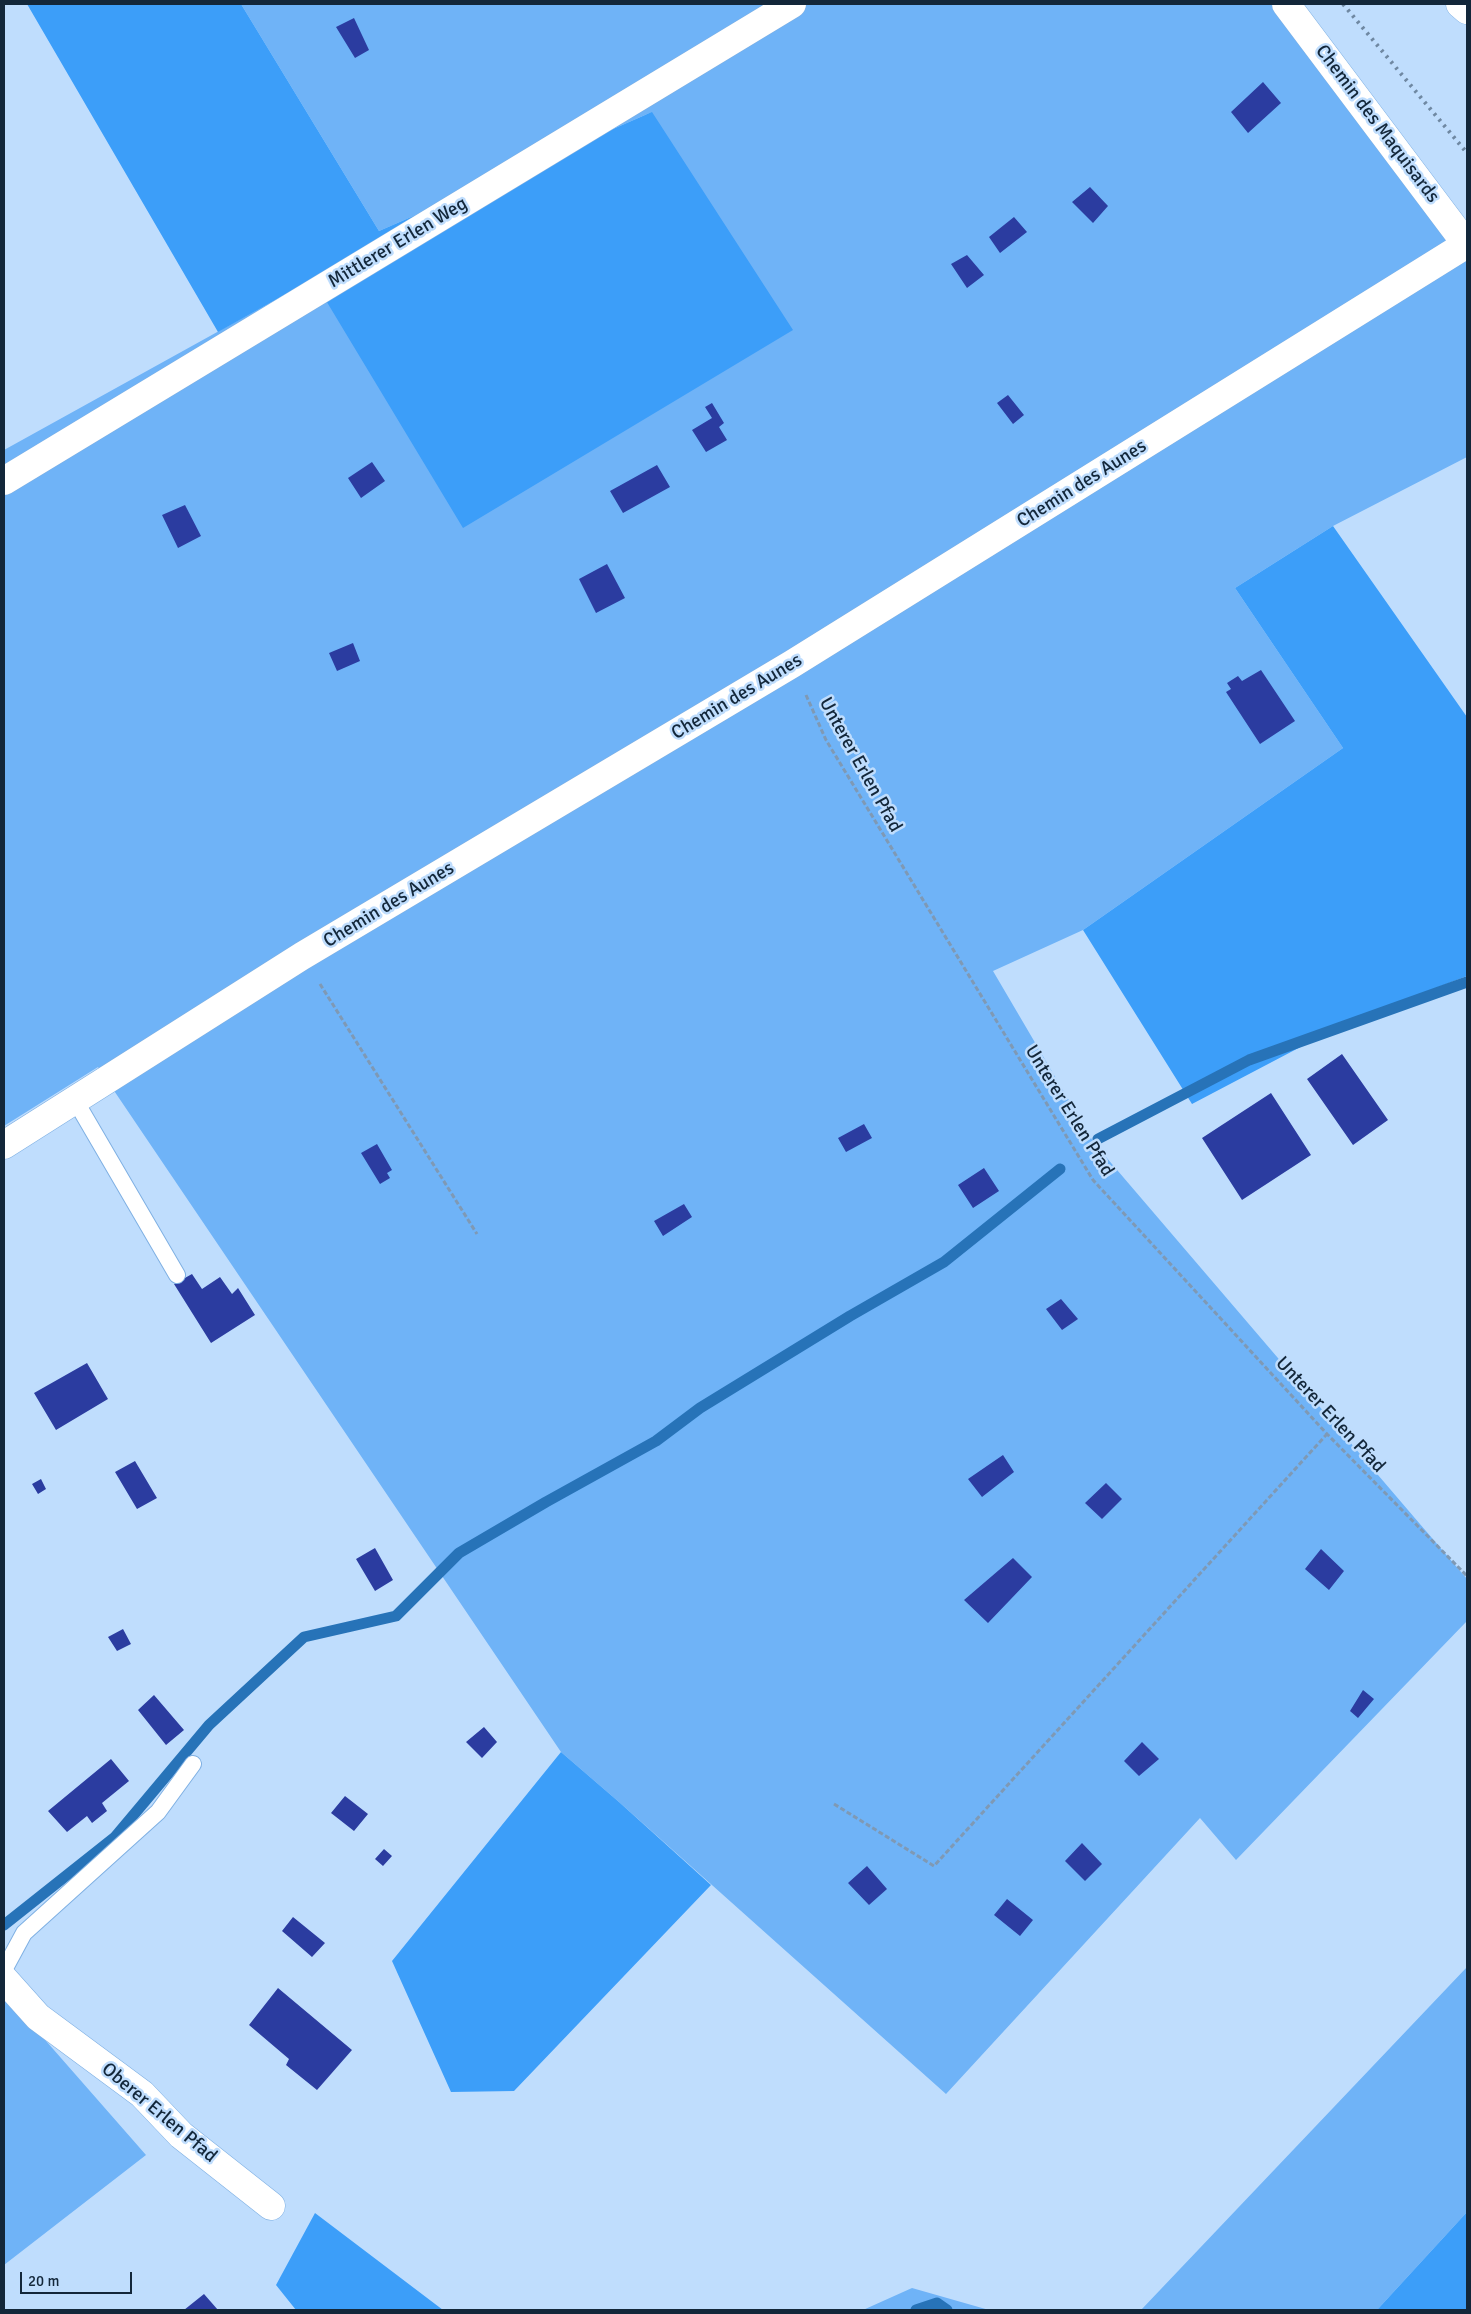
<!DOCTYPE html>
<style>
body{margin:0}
#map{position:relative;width:1471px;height:2314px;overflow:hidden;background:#bfddfd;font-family:Signika,sans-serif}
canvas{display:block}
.frame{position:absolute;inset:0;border:5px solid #13273a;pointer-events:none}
.scale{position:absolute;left:20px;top:2272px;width:112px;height:22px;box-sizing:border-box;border:2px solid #13273a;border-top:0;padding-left:6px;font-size:15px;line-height:18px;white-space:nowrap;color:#13273a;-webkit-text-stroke:4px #bfddfd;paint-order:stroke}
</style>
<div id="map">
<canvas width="1471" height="2314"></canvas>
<div class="frame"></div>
<div class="scale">20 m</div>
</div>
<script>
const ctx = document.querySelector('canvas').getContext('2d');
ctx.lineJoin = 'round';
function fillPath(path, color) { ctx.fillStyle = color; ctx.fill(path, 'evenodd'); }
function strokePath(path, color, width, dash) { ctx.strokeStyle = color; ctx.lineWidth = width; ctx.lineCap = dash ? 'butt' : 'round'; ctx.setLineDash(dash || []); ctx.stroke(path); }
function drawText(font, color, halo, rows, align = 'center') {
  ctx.font = font + ' Signika,sans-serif'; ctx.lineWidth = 5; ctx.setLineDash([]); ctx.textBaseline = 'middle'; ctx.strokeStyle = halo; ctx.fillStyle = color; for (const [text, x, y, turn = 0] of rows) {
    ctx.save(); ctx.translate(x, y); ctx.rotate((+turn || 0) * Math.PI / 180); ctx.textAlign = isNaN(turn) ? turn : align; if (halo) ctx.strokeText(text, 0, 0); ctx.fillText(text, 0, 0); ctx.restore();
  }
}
fillPath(new Path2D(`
 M 241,4 L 1280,4 L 1467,252 L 1467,457 L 1333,526 L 1235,588 L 1343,748 L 1083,930 L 993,971 L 1094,1143 L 1467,1579 L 1467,1621 L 1236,1860 L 1200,1818 L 946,2094 L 619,1802 L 561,1752 L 98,1067 L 4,1126 L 4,450 L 313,279 L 652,112 L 379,231 Z
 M 1467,1967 L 1467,2212 L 1377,2310 L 1141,2310 Z
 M 4,1993 L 146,2155 L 4,2265 Z
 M 912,2288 L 989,2310 L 863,2310 Z`), '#6fb3f7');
fillPath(new Path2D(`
 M 27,4 L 241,4 L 379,231 L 652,112 L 793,330 L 463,528 L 313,279 L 218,332 Z
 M 1333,526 L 1467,717 L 1467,976 L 1348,1022 L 1192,1104 L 1083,930 L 1343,748 L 1235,588 Z
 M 561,1752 L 619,1802 L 711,1885 L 514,2091 L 451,2092 L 392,1961 Z
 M 1467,2212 L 1467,2310 L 1377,2310 Z
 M 315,2213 L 443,2310 L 296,2310 L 276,2285 Z`), '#3c9ef9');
strokePath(new Path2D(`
 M 1098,1139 L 1249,1060 L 1467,982
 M 4,1925 L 115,1837 L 209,1725 L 304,1637 L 396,1616 L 459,1553 L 546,1502 L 656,1441 L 700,1408 L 850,1316 L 944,1262 L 1060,1169
 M 916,2310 L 937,2303 L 947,2310`), '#2773b8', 11);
fillPath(new Path2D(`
 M 354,18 L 369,50 L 355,58 L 336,27 Z
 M 1263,82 L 1281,103 L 1248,133 L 1231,112 Z
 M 1090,187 L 1108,206 L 1093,223 L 1072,202 Z
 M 1014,217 L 1027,232 L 1000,253 L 989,237 Z
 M 967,255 L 984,275 L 967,288 L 951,264 Z
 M 1008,395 L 1024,415 L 1013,424 L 997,403 Z
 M 712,403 L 724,423 L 719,427 L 727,440 L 706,452 L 692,430 L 712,418 L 705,407 Z
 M 372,462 L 385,481 L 361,498 L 348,478 Z
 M 657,465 L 670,487 L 623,513 L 610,491 Z
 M 185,505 L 201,536 L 178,548 L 162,515 Z
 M 607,564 L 625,598 L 596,613 L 579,579 Z
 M 353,643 L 360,661 L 337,671 L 329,653 Z
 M 1261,670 L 1295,721 L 1260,744 L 1226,692 L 1231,689 L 1227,683 L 1238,676 L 1242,681 Z
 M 1342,1054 L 1388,1120 L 1353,1145 L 1307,1079 Z
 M 1271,1093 L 1311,1155 L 1242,1200 L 1202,1138 Z
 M 864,1124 L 872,1138 L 846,1152 L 838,1138 Z
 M 377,1144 L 392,1170 L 387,1173 L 390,1178 L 380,1184 L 361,1153 Z
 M 984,1168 L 999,1191 L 973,1208 L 958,1185 Z
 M 684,1204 L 692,1217 L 663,1236 L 654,1221 Z
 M 192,1274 L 202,1289 L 220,1277 L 232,1294 L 238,1288 L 255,1315 L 211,1343 L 174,1284 Z
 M 1061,1299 L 1078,1319 L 1062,1330 L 1046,1309 Z
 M 87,1363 L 108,1399 L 56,1430 L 34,1393 Z
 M 1003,1455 L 1014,1472 L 982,1497 L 968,1479 Z
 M 135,1461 L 157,1498 L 137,1509 L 115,1472 Z
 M 41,1479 L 46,1489 L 38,1494 L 32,1484 Z
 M 1106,1483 L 1122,1499 L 1102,1519 L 1085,1503 Z
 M 375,1548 L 393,1580 L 375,1591 L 356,1559 Z
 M 1321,1549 L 1344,1571 L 1329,1590 L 1305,1569 Z
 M 1013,1558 L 1032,1577 L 988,1623 L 964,1600 Z
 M 123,1629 L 131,1644 L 117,1651 L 108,1637 Z
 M 1363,1690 L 1374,1699 L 1358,1718 L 1350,1711 Z
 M 154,1695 L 184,1730 L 166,1745 L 138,1710 Z
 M 484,1727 L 497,1742 L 482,1758 L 466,1742 Z
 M 1142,1742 L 1159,1759 L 1139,1776 L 1124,1761 Z
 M 111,1759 L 129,1781 L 102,1803 L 107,1811 L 92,1823 L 87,1816 L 67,1832 L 48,1811 Z
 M 345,1796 L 368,1814 L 354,1831 L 331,1813 Z
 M 1082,1843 L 1102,1864 L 1085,1881 L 1065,1861 Z
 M 384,1849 L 392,1856 L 383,1866 L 375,1859 Z
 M 867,1866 L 887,1889 L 869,1905 L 848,1883 Z
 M 1007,1899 L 1033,1920 L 1020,1936 L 994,1915 Z
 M 293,1917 L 325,1943 L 312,1957 L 282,1931 Z
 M 278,1988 L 352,2050 L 317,2090 L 286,2065 L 289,2059 L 249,2025 Z
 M 204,2294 L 218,2310 L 184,2310 Z`), '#2b3ca0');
const service = new Path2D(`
 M 75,1100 L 177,1275
 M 4,1970 L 24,1933 L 158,1812 L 193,1764`);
const minor = new Path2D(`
 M 1286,4 L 1467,245
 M 1460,4 L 1467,10
 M 4,481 L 792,4
 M 4,1145 L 302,956 L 792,664 L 1467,244
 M 4,1979 L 38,2017 L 142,2094 L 181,2135 L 271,2206`);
strokePath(service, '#7fb0e3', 18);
strokePath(minor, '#7fb0e3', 29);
strokePath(new Path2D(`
 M 806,695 L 826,740 L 1093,1180 L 1327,1434 L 1467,1576
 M 320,984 L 477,1234
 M 834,1804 L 934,1866 L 1327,1434`), '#7f99b4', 3, [5, 2.5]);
strokePath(service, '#fff', 16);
strokePath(minor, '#fff', 28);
strokePath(new Path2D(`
 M 1343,4 L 1467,153`), '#6f88a2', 4, [2.5, 5]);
drawText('19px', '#13273a', '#bfddfd', [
 ["Chemin des Maquisards",1377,124,53],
 ["Mittlerer Erlen Weg",398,243,-31],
 ["Chemin des Aunes",1082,484,-32],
 ["Chemin des Aunes",737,697,-31],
 ["Unterer Erlen Pfad",860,765,61],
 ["Chemin des Aunes",389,905,-31],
 ["Unterer Erlen Pfad",1069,1111,58],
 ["Unterer Erlen Pfad",1330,1415,47],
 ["Oberer Erlen Pfad",159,2113,40]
]);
</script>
